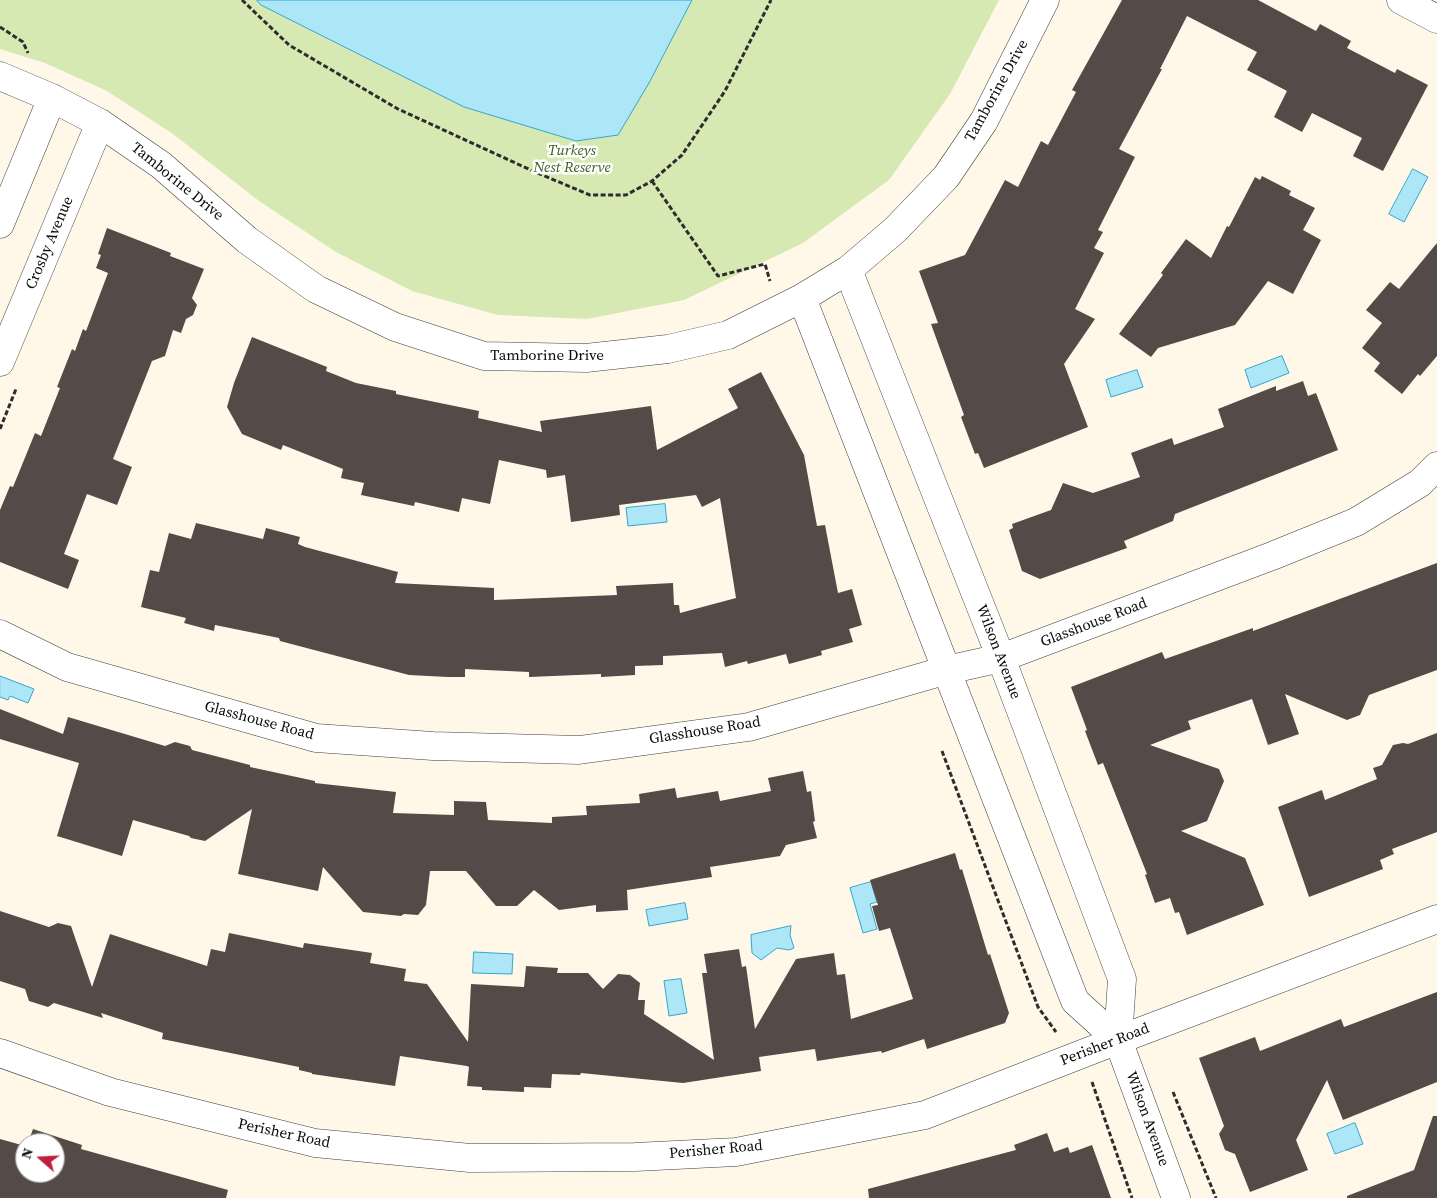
<!DOCTYPE html>
<style>
body{margin:0}
#map{position:relative;width:1437px;height:1198px;overflow:hidden;background:#fff8e9;font-family:"Source Serif 4",serif}
canvas{display:block}
.north{position:absolute;left:15px;top:1133px;width:50px;height:50px;box-sizing:border-box;background:#fff;border:1px solid #9d9d9d;border-radius:50%;rotate:289deg;font-size:14px;font-weight:700;line-height:20px;text-align:center;color:#0b0b0b}
.north::after{content:'';display:block;margin:auto;width:18px;height:22px;background:#bd213e;clip-path:polygon(50% 0,100% 100%,50% 72%,0 100%)}
</style>
<div id="map">
<canvas width="1437" height="1198"></canvas>
<div class="north">N</div>
</div>
<script>
const ctx = document.querySelector('canvas').getContext('2d');
ctx.lineJoin = 'round';
function fillPath(path, color) { ctx.fillStyle = color; ctx.fill(path, 'evenodd'); }
function strokePath(path, color, width, dash) { ctx.strokeStyle = color; ctx.lineWidth = width; ctx.lineCap = dash ? 'butt' : 'round'; ctx.setLineDash(dash || []); ctx.stroke(path); }
function drawText(font, color, halo, rows, align = 'center') {
  ctx.font = font + ' "Source Serif 4",serif'; ctx.lineWidth = 5; ctx.setLineDash([]); ctx.textBaseline = 'middle'; ctx.strokeStyle = halo; ctx.fillStyle = color; for (const [text, x, y, turn = 0] of rows) {
    ctx.save(); ctx.translate(x, y); ctx.rotate((+turn || 0) * Math.PI / 180); ctx.textAlign = isNaN(turn) ? turn : align; if (halo) ctx.strokeText(text, 0, 0); ctx.fillText(text, 0, 0); ctx.restore();
  }
}
fillPath(new Path2D(`
 M 0,0 L 999,0 L 950,94 L 889,180 L 803,243 L 684,300 L 587,319 L 498,315 L 412,291 L 336,252 L 259,201 L 173,134 L 107,91 L 45,63 L 0,49 Z`), '#d6e9b3');
const water = new Path2D(`
 M 257,0 L 692,0 L 649,83 L 618,135 L 576,141 L 464,107 L 261,5 Z
 M 1413,169 L 1428,177 L 1404,222 L 1389,214 Z
 M 1282,356 L 1289,373 L 1251,388 L 1245,370 Z
 M 1137,370 L 1143,387 L 1111,397 L 1106,380 Z
 M 665,504 L 667,522 L 628,526 L 626,508 Z
 M 0,676 L 34,689 L 28,703 L 10,696 L 8,700 L 0,697 Z
 M 871,882 L 877,902 L 870,904 L 877,929 L 863,933 L 850,888 Z
 M 685,903 L 688,919 L 649,926 L 646,910 Z
 M 791,926 L 790,935 L 794,948 L 789,950 L 777,948 L 761,960 L 752,953 L 751,935 Z
 M 474,952 L 513,954 L 512,974 L 473,973 Z
 M 681,979 L 687,1013 L 669,1016 L 664,981 Z
 M 1355,1123 L 1363,1144 L 1335,1154 L 1327,1134 Z`);
fillPath(water, '#ade6f7');
strokePath(water, '#33a6cf', 1);
fillPath(new Path2D(`
 M 1122,0 L 1258,0 L 1316,31 L 1320,24 L 1351,41 L 1347,48 L 1395,73 L 1397,69 L 1428,85 L 1383,171 L 1353,156 L 1362,138 L 1312,113 L 1302,132 L 1274,117 L 1287,91 L 1247,70 L 1257,52 L 1187,16 L 1160,69 L 1162,69 L 1119,149 L 1135,157 L 1098,230 L 1103,232 L 1094,248 L 1104,253 L 1075,309 L 1095,319 L 1064,364 L 1088,427 L 984,468 L 978,453 L 975,454 L 961,417 L 964,415 L 931,324 L 938,323 L 919,271 L 965,255 L 1005,180 L 1018,187 L 1041,141 L 1048,145 L 1076,92 L 1072,90 Z
 M 1262,176 L 1291,191 L 1289,195 L 1315,208 L 1303,230 L 1321,240 L 1293,294 L 1268,281 L 1235,325 L 1158,348 L 1151,357 L 1119,334 L 1163,275 L 1161,273 L 1186,239 L 1211,258 L 1227,226 L 1229,227 L 1255,177 L 1260,180 Z
 M 107,228 L 171,253 L 170,256 L 204,269 L 192,298 L 197,305 L 193,315 L 186,319 L 181,333 L 173,330 L 165,356 L 152,361 L 113,459 L 132,467 L 117,505 L 87,494 L 64,554 L 79,560 L 68,589 L 0,562 L 0,510 L 10,486 L 13,487 L 35,433 L 41,436 L 60,388 L 57,387 L 72,349 L 75,351 L 83,329 L 86,331 L 108,273 L 96,268 L 101,255 L 98,254 Z
 M 1437,243 L 1437,356 L 1420,376 L 1418,374 L 1402,394 L 1374,371 L 1380,363 L 1362,348 L 1382,323 L 1366,310 L 1390,282 L 1399,289 Z
 M 252,337 L 327,367 L 326,371 L 356,383 L 396,391 L 396,394 L 479,411 L 478,418 L 542,432 L 540,421 L 651,406 L 657,450 L 738,408 L 728,389 L 761,372 L 804,455 L 817,526 L 825,525 L 838,593 L 852,589 L 862,625 L 849,629 L 853,642 L 821,651 L 822,655 L 789,664 L 786,654 L 748,664 L 747,661 L 725,667 L 722,653 L 663,656 L 663,665 L 635,666 L 635,675 L 601,677 L 601,674 L 529,677 L 529,672 L 465,669 L 465,677 L 448,677 L 409,675 L 280,641 L 279,638 L 215,625 L 214,631 L 184,623 L 186,618 L 141,607 L 150,570 L 159,572 L 169,533 L 191,539 L 196,523 L 263,539 L 266,528 L 300,537 L 298,544 L 305,547 L 398,572 L 395,583 L 494,588 L 494,600 L 617,595 L 616,586 L 673,583 L 674,605 L 679,605 L 680,613 L 736,598 L 720,498 L 702,507 L 696,495 L 619,505 L 620,515 L 571,522 L 565,475 L 547,478 L 546,470 L 499,460 L 490,504 L 462,498 L 459,512 L 415,502 L 414,506 L 361,495 L 364,483 L 341,478 L 343,469 L 283,445 L 281,450 L 242,434 L 227,407 L 234,383 Z
 M 1303,381 L 1308,396 L 1316,393 L 1338,450 L 1175,514 L 1173,521 L 1124,541 L 1127,548 L 1040,579 L 1022,571 L 1009,530 L 1013,528 L 1012,524 L 1051,510 L 1063,483 L 1093,493 L 1140,477 L 1131,453 L 1172,438 L 1174,445 L 1224,427 L 1218,409 L 1276,386 L 1276,391 Z
 M 1437,563 L 1437,670 L 1369,695 L 1360,715 L 1347,720 L 1285,694 L 1299,734 L 1268,745 L 1252,699 L 1188,721 L 1191,729 L 1150,745 L 1219,769 L 1224,781 L 1207,821 L 1181,831 L 1245,858 L 1264,905 L 1187,935 L 1179,912 L 1175,913 L 1170,898 L 1155,903 L 1145,875 L 1147,874 L 1103,763 L 1098,765 L 1085,731 L 1087,730 L 1071,687 L 1162,652 L 1165,659 L 1253,628 L 1253,631 Z
 M 0,709 L 63,734 L 68,717 L 165,746 L 175,742 L 190,746 L 192,750 L 250,765 L 250,767 L 315,781 L 315,783 L 396,792 L 393,813 L 454,815 L 454,801 L 486,802 L 488,820 L 552,823 L 552,817 L 587,815 L 586,806 L 640,803 L 639,794 L 675,788 L 677,798 L 718,791 L 720,801 L 771,791 L 768,778 L 803,771 L 807,792 L 811,791 L 815,821 L 813,822 L 817,838 L 786,845 L 780,856 L 710,867 L 712,877 L 627,890 L 628,910 L 596,912 L 596,905 L 559,910 L 534,890 L 517,906 L 496,906 L 466,871 L 430,871 L 426,905 L 418,915 L 404,914 L 401,916 L 363,912 L 323,867 L 318,891 L 238,874 L 252,809 L 205,841 L 191,838 L 189,836 L 133,820 L 122,856 L 57,836 L 79,763 L 0,739 Z
 M 1437,733 L 1437,832 L 1392,849 L 1394,854 L 1380,860 L 1383,869 L 1309,897 L 1278,807 L 1322,790 L 1325,800 L 1377,779 L 1373,768 L 1382,765 L 1393,745 L 1403,743 L 1408,744 Z
 M 955,853 L 960,870 L 962,869 L 988,955 L 990,954 L 1009,1013 L 1005,1023 L 927,1049 L 924,1039 L 882,1053 L 881,1051 L 817,1061 L 815,1049 L 759,1057 L 761,1071 L 683,1083 L 581,1073 L 580,1075 L 552,1074 L 551,1088 L 524,1087 L 524,1092 L 482,1090 L 482,1087 L 467,1086 L 469,1067 L 467,1066 L 400,1056 L 395,1086 L 312,1074 L 312,1073 L 299,1070 L 299,1067 L 162,1039 L 163,1033 L 101,1013 L 103,1018 L 54,1003 L 48,1007 L 29,1001 L 25,989 L 0,981 L 0,911 L 49,927 L 58,923 L 71,926 L 92,987 L 110,934 L 207,966 L 211,949 L 225,952 L 229,933 L 303,948 L 304,943 L 372,953 L 370,963 L 406,969 L 404,981 L 427,984 L 468,1042 L 471,984 L 524,987 L 526,966 L 558,968 L 557,973 L 588,973 L 603,989 L 618,974 L 630,975 L 640,983 L 638,1000 L 645,1000 L 644,1014 L 714,1060 L 702,973 L 707,973 L 704,954 L 739,949 L 742,967 L 746,966 L 755,1029 L 796,959 L 834,953 L 837,975 L 845,974 L 851,1019 L 913,999 L 890,928 L 879,931 L 872,906 L 878,905 L 870,880 Z
 M 1437,992 L 1437,1082 L 1343,1120 L 1327,1080 L 1296,1140 L 1308,1170 L 1250,1192 L 1235,1154 L 1225,1150 L 1219,1134 L 1224,1126 L 1199,1058 L 1255,1037 L 1260,1051 L 1341,1019 L 1344,1027 Z
 M 1433,1116 L 1437,1116 L 1437,1198 L 1347,1198 L 1347,1196 L 1414,1170 Z
 M 33,1129 L 82,1145 L 81,1149 L 228,1190 L 226,1198 L 0,1198 L 0,1139 L 25,1146 L 25,1173 L 55,1173 L 55,1143 L 28,1143 Z
 M 1047,1133 L 1054,1152 L 1068,1147 L 1070,1153 L 1092,1145 L 1111,1198 L 869,1198 L 868,1189 L 1016,1150 L 1014,1145 Z`), '#544a47');
const minor = new Path2D(`
 M 1401,0 L 1437,19
 M 0,76 L 52,98 L 100,123 L 161,165 L 247,240 L 316,289 L 395,327 L 484,356 L 586,358 L 668,349 L 728,335 L 802,298 L 848,270 L 895,230 L 946,177 L 984,121 L 1045,0
 M 0,224 L 52,98
 M 848,270 L 1001,658 L 1122,979 L 1118,1040 L 1176,1198
 M 802,298 L 1075,1001 L 1118,1040
 M 0,362 L 100,123
 M 0,634 L 67,667 L 316,738 L 433,746 L 579,750 L 749,727 L 947,670 L 1001,658 L 1272,556 L 1356,522 L 1420,483 L 1437,466
 M 0,1053 L 110,1092 L 315,1143 L 470,1158 L 635,1157 L 736,1152 L 925,1115 L 1118,1040 L 1437,919`);
strokePath(minor, '#3e3e3e', 29);
strokePath(new Path2D(`
 M 242,0 L 289,45 L 398,109 L 535,172 L 590,195 L 626,195 L 652,181 L 682,155 L 725,91 L 771,0
 M 0,27 L 23,42 L 28,53
 M 652,181 L 718,276 L 765,264 L 770,281
 M 0,429 L 16,389
 M 942,751 L 1038,1007 L 1056,1032
 M 1092,1082 L 1132,1198
 M 1173,1092 L 1216,1198`), '#2d2d2d', 3, [5, 2.5]);
strokePath(minor, '#fff', 28);
drawText('15px', '#0b0b0b', '#fff', [
 ["Tamborine Drive",997,91,-61],
 ["Tamborine Drive",177,182,39],
 ["Crosby Avenue",50,243,-67],
 ["Tamborine Drive",547,356],
 ["Glasshouse Road",1094,623,-21],
 ["Wilson Avenue",998,652,69],
 ["Glasshouse Road",259,721,15],
 ["Glasshouse Road",705,731,-9],
 ["Perisher Road",1105,1045,-21],
 ["Wilson Avenue",1147,1119,70],
 ["Perisher Road",284,1134,12],
 ["Perisher Road",716,1150,-5]
]);
drawText('italic 15px', '#34631b', '#fff', [
 ["Turkeys",572,151],
 ["Nest Reserve",572,168]
]);
</script>
